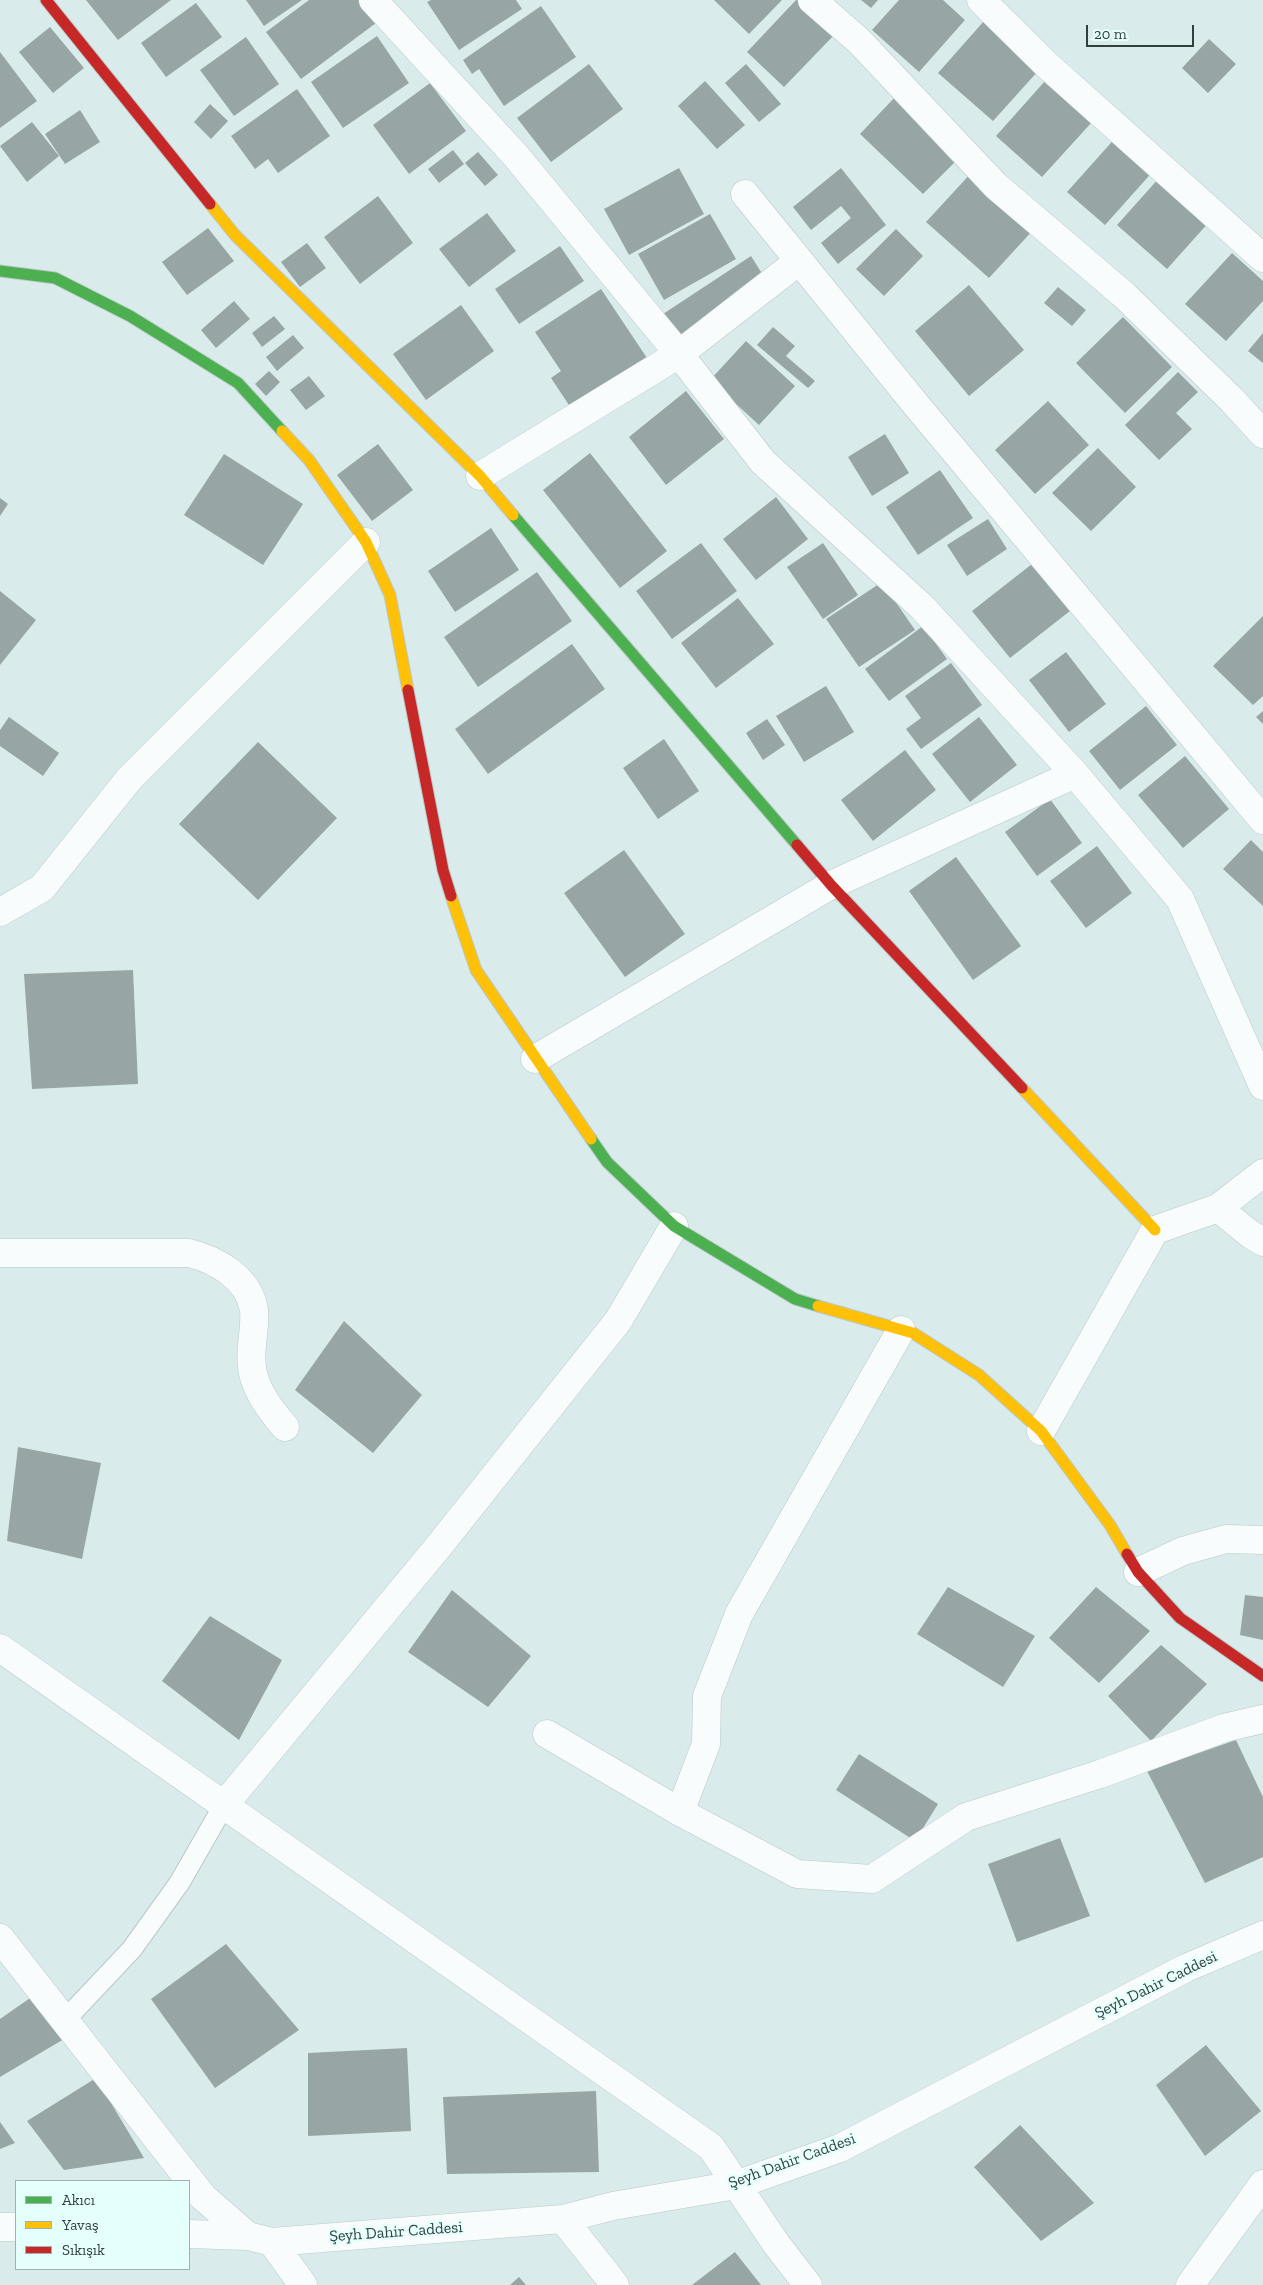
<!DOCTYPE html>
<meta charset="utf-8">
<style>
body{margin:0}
#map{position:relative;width:1263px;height:2285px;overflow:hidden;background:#daebeb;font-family:"Zilla Slab",serif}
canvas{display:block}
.legend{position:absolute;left:15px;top:2180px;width:175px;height:90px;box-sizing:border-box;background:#e5fffd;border:1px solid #9db2b1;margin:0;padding:6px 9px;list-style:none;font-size:15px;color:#323f3f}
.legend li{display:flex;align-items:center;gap:10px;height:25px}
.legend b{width:25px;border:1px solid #9db2b1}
.scale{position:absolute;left:1086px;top:25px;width:108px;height:22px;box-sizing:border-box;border:2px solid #323f3f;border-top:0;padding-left:6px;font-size:15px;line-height:18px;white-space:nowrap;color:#323f3f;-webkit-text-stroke:4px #e5fffd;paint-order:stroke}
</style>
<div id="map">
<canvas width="1263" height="2285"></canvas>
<ul class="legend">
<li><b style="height:6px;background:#4caf50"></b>Akıcı</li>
<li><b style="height:6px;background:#ffc107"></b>Yavaş</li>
<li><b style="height:6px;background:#c62828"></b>Sıkışık</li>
</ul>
<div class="scale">20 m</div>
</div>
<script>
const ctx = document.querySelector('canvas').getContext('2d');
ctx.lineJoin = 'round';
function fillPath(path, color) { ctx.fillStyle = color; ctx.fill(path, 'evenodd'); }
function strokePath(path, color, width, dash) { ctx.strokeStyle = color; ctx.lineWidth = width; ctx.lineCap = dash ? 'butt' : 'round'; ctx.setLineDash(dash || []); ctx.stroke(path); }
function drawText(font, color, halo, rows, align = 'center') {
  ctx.font = font + ' "Zilla Slab",serif'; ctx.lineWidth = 5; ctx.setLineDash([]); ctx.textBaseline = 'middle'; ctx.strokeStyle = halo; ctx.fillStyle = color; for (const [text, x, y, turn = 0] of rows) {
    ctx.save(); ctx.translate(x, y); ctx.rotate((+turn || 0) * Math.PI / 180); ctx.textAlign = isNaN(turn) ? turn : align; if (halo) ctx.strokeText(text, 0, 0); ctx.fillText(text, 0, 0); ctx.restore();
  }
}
fillPath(new Path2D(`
 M 86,0 L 171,0 L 118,40 Z
 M 246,0 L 302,0 L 264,26 Z
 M 309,0 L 359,0 L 376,23 L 301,79 L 266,32 Z
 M 431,0 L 516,0 L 522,9 L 459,50 L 427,2 Z
 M 714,0 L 782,0 L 749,34 Z
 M 796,0 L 802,0 L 836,33 L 784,87 L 747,52 Z
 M 861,0 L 878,0 L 871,8 Z
 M 899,0 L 943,0 L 965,20 L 919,72 L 872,30 Z
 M 196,3 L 222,37 L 166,77 L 141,43 Z
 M 541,6 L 576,57 L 504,106 L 479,69 L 472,74 L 463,60 Z
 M 984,21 L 1039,70 L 993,121 L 938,73 Z
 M 50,27 L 84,68 L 53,93 L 19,52 Z
 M 377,36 L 409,83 L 343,128 L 311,82 Z
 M 246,37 L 279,84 L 234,116 L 200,70 Z
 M 1209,39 L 1236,64 L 1208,93 L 1182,68 Z
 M 0,52 L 37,101 L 0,128 Z
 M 589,64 L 623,109 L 551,162 L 517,118 Z
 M 746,64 L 781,104 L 759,122 L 725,83 Z
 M 705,81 L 745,125 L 717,149 L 678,106 Z
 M 1045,81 L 1092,122 L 1042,177 L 996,136 Z
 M 430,83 L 466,131 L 409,174 L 373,125 Z
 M 297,89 L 330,136 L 278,173 L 268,159 L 255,169 L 231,136 Z
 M 896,96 L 960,157 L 923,194 L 860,134 Z
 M 210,104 L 228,121 L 211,139 L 194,122 Z
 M 80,110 L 100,142 L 65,164 L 45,134 Z
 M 32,122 L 59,156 L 27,182 L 0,146 Z
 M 1118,135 L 1156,168 L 1105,225 L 1067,192 Z
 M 453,150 L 464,164 L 439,183 L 428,169 Z
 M 478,152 L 498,175 L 485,186 L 465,163 Z
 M 679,168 L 704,214 L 629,255 L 604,209 Z
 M 841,168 L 886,225 L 838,264 L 821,243 L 851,218 L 841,206 L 811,230 L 793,207 Z
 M 973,171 L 1035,228 L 989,278 L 926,222 Z
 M 1160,177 L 1210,221 L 1167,269 L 1117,225 Z
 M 378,196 L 413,243 L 360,284 L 324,237 Z
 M 487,213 L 516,251 L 469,287 L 439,249 Z
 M 710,214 L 736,259 L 664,300 L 638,254 Z
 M 208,228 L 234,261 L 187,295 L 162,262 Z
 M 896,229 L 923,256 L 884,296 L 856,269 Z
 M 307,243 L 326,268 L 300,287 L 281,262 Z
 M 560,246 L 584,281 L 519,324 L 495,289 Z
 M 1232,253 L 1263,281 L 1263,301 L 1226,341 L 1185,304 Z
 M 751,256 L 768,283 L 678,342 L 660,316 Z
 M 969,285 L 1024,350 L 969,396 L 915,331 Z
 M 1058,287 L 1086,310 L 1072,326 L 1044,303 Z
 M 601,289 L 649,361 L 573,411 L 551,378 L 561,371 L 535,332 Z
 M 234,301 L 250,319 L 216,348 L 201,330 Z
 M 461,305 L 494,351 L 426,400 L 393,354 Z
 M 274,316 L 285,329 L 262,347 L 252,333 Z
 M 1123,317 L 1172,367 L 1125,413 L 1076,363 Z
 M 773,327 L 795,346 L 786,356 L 815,381 L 808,388 L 757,345 Z
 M 1263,333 L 1263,363 L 1248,351 Z
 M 293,335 L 304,348 L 277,371 L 266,357 Z
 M 746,341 L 795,386 L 759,425 L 710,380 Z
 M 269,371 L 280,382 L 266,396 L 255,384 Z
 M 1178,372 L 1198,392 L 1176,413 L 1192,429 L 1159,460 L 1125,425 Z
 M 309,376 L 325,396 L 306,410 L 290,390 Z
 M 686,391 L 724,439 L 666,485 L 629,437 Z
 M 1048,401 L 1089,445 L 1035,494 L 995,450 Z
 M 885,434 L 909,473 L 872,496 L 848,457 Z
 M 378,444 L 413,490 L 372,521 L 337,475 Z
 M 1098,448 L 1136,487 L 1091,531 L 1052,493 Z
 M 590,453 L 667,551 L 620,588 L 543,490 Z
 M 224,454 L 303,504 L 263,565 L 184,515 Z
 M 940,470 L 973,518 L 918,555 L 886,507 Z
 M 776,497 L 808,539 L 756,580 L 723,539 Z
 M 0,498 L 8,504 L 0,516 Z
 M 988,519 L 1007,549 L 967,576 L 947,545 Z
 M 491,528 L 519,570 L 455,612 L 428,571 Z
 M 701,543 L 737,591 L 672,639 L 636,591 Z
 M 823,543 L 858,595 L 823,619 L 787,567 Z
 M 1032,564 L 1070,611 L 1010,658 L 972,611 Z
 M 537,572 L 572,621 L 478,687 L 444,637 Z
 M 882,582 L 915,630 L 859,667 L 826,619 Z
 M 0,591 L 36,620 L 0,665 Z
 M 738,598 L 774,644 L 716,688 L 681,643 Z
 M 1263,616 L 1263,696 L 1253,705 L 1213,666 Z
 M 923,626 L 947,659 L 889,701 L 865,669 Z
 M 572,644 L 605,689 L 488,774 L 455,729 Z
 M 1066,652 L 1106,704 L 1069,732 L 1029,680 Z
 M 951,663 L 982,705 L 921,749 L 906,729 L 921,718 L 905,696 Z
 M 826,686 L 854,732 L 804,762 L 776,716 Z
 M 1146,706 L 1177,745 L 1120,790 L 1089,751 Z
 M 1263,711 L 1263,724 L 1256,717 Z
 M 9,717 L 59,753 L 43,776 L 0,746 L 0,730 Z
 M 979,717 L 1017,765 L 970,802 L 932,754 Z
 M 767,719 L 785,745 L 763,760 L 746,733 Z
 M 664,739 L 699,791 L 658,819 L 623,768 Z
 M 258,742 L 337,818 L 258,900 L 179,824 Z
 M 905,750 L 936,790 L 873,841 L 841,800 Z
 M 1185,756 L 1229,809 L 1183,848 L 1138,795 Z
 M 1050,799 L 1082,843 L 1037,876 L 1005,832 Z
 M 1251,840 L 1263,852 L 1263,906 L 1223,869 Z
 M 1097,846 L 1132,893 L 1086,928 L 1050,881 Z
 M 624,850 L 685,934 L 625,977 L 564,893 Z
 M 956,857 L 1021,946 L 973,980 L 909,891 Z
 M 133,970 L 138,1084 L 32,1089 L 24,974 Z
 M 344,1321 L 422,1395 L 373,1453 L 295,1390 Z
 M 18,1447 L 101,1463 L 82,1559 L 7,1541 Z
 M 948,1587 L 1035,1636 L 1003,1687 L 917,1634 Z
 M 1096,1587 L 1150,1631 L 1099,1683 L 1049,1638 Z
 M 452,1590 L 531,1656 L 488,1707 L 408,1652 Z
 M 1245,1595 L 1263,1597 L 1263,1640 L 1240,1635 Z
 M 210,1616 L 282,1660 L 239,1740 L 162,1681 Z
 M 1161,1645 L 1207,1684 L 1151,1741 L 1108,1696 Z
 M 1236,1740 L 1263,1797 L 1263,1857 L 1205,1883 L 1147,1771 Z
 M 859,1754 L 938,1804 L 915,1841 L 836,1790 Z
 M 1060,1838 L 1090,1916 L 1017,1942 L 988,1864 Z
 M 226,1944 L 299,2030 L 215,2088 L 151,1999 Z
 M 33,1996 L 69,2036 L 0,2077 L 0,2019 Z
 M 1206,2045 L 1261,2111 L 1205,2156 L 1156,2085 Z
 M 407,2048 L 411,2131 L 308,2136 L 308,2053 Z
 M 96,2078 L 144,2158 L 64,2170 L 27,2121 Z
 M 596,2091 L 599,2172 L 447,2174 L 443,2097 Z
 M 0,2122 L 15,2143 L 0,2149 Z
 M 1020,2125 L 1094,2203 L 1041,2241 L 974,2167 Z
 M 735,2252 L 761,2285 L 692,2285 Z
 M 519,2277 L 526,2285 L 510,2285 Z`), '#97a5a5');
const lane = new Path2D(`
 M 65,2020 L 132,1949 L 180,1882 L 224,1805`);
const street = new Path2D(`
 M 373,0 L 516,156 L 679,354 L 763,462 L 922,607 L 1075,774 L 1180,899 L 1263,1086
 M 812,0 L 859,41 L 996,186 L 1124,295 L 1232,400 L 1263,434
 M 981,0 L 1048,66 L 1263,258
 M 745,194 L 917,406 L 1263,820
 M 480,476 L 679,354 L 799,261
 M 0,912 L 42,888 L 129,779 L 366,542
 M 535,1059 L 831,885 L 1075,774
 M 1218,1208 L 1250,1234 L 1263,1242
 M 0,1253 L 189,1253 C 217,1260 249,1278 254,1310 C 256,1329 249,1349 252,1367 C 254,1389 271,1411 285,1427
 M 1041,1431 L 1155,1230 L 1218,1208 L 1263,1173
 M 1138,1572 L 1183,1551 L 1226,1539 L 1263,1540
 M 0,1648 L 711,2147 L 777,2245 L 808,2285
 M 547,1734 L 680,1812 L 797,1874 L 872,1879 L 966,1817 L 1100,1774 L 1224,1728 L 1263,1719
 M 224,1805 L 438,1547 L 618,1321 L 674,1226
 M 680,1812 L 706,1744 L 707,1696 L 739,1614 L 901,1330
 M 0,1938 L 203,2197 L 248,2236
 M 563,2219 L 615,2285
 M 0,2227 L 16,2227
 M 189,2234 L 248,2236 L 272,2242 L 563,2219 L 613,2206 L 736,2185 L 840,2148 L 1186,1968 L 1263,1935
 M 272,2242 L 303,2285
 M 1190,2285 L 1263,2184`);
const fast = new Path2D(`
 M 0,271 L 55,278 L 130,316 L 238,383 L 282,431
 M 513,515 L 797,845
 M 591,1139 L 607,1162 L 674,1226 L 795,1299 L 818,1306`);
const slow = new Path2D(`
 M 210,204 L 235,235 L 480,476 L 513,515
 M 282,431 L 309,460 L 366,542 L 390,595 L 408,690
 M 451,896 L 476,970 L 591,1139
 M 1022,1088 L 1155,1230
 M 818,1306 L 913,1333 L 979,1375 L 1041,1431 L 1110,1525 L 1127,1554`);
const jam = new Path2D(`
 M 46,0 L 210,204
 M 408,690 L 443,870 L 451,896
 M 797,845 L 831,885 L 1022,1088
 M 1127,1554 L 1138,1572 L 1180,1618 L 1263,1676`);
strokePath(lane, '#bac8c8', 22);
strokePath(street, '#bac8c8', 29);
strokePath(fast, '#bac8c8', 13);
strokePath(slow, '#bac8c8', 13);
strokePath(jam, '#bac8c8', 13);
strokePath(lane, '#f9fcfc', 20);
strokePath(street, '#f9fcfc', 28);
strokePath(fast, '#4caf50', 11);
strokePath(slow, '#ffc107', 11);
strokePath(jam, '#c62828', 11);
drawText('16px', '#323f3f', '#e5fffd', [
 ["Şeyh Dahir Caddesi",1156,1985,-26],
 ["Şeyh Dahir Caddesi",792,2161,-20],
 ["Şeyh Dahir Caddesi",396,2232,-4]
]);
</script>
